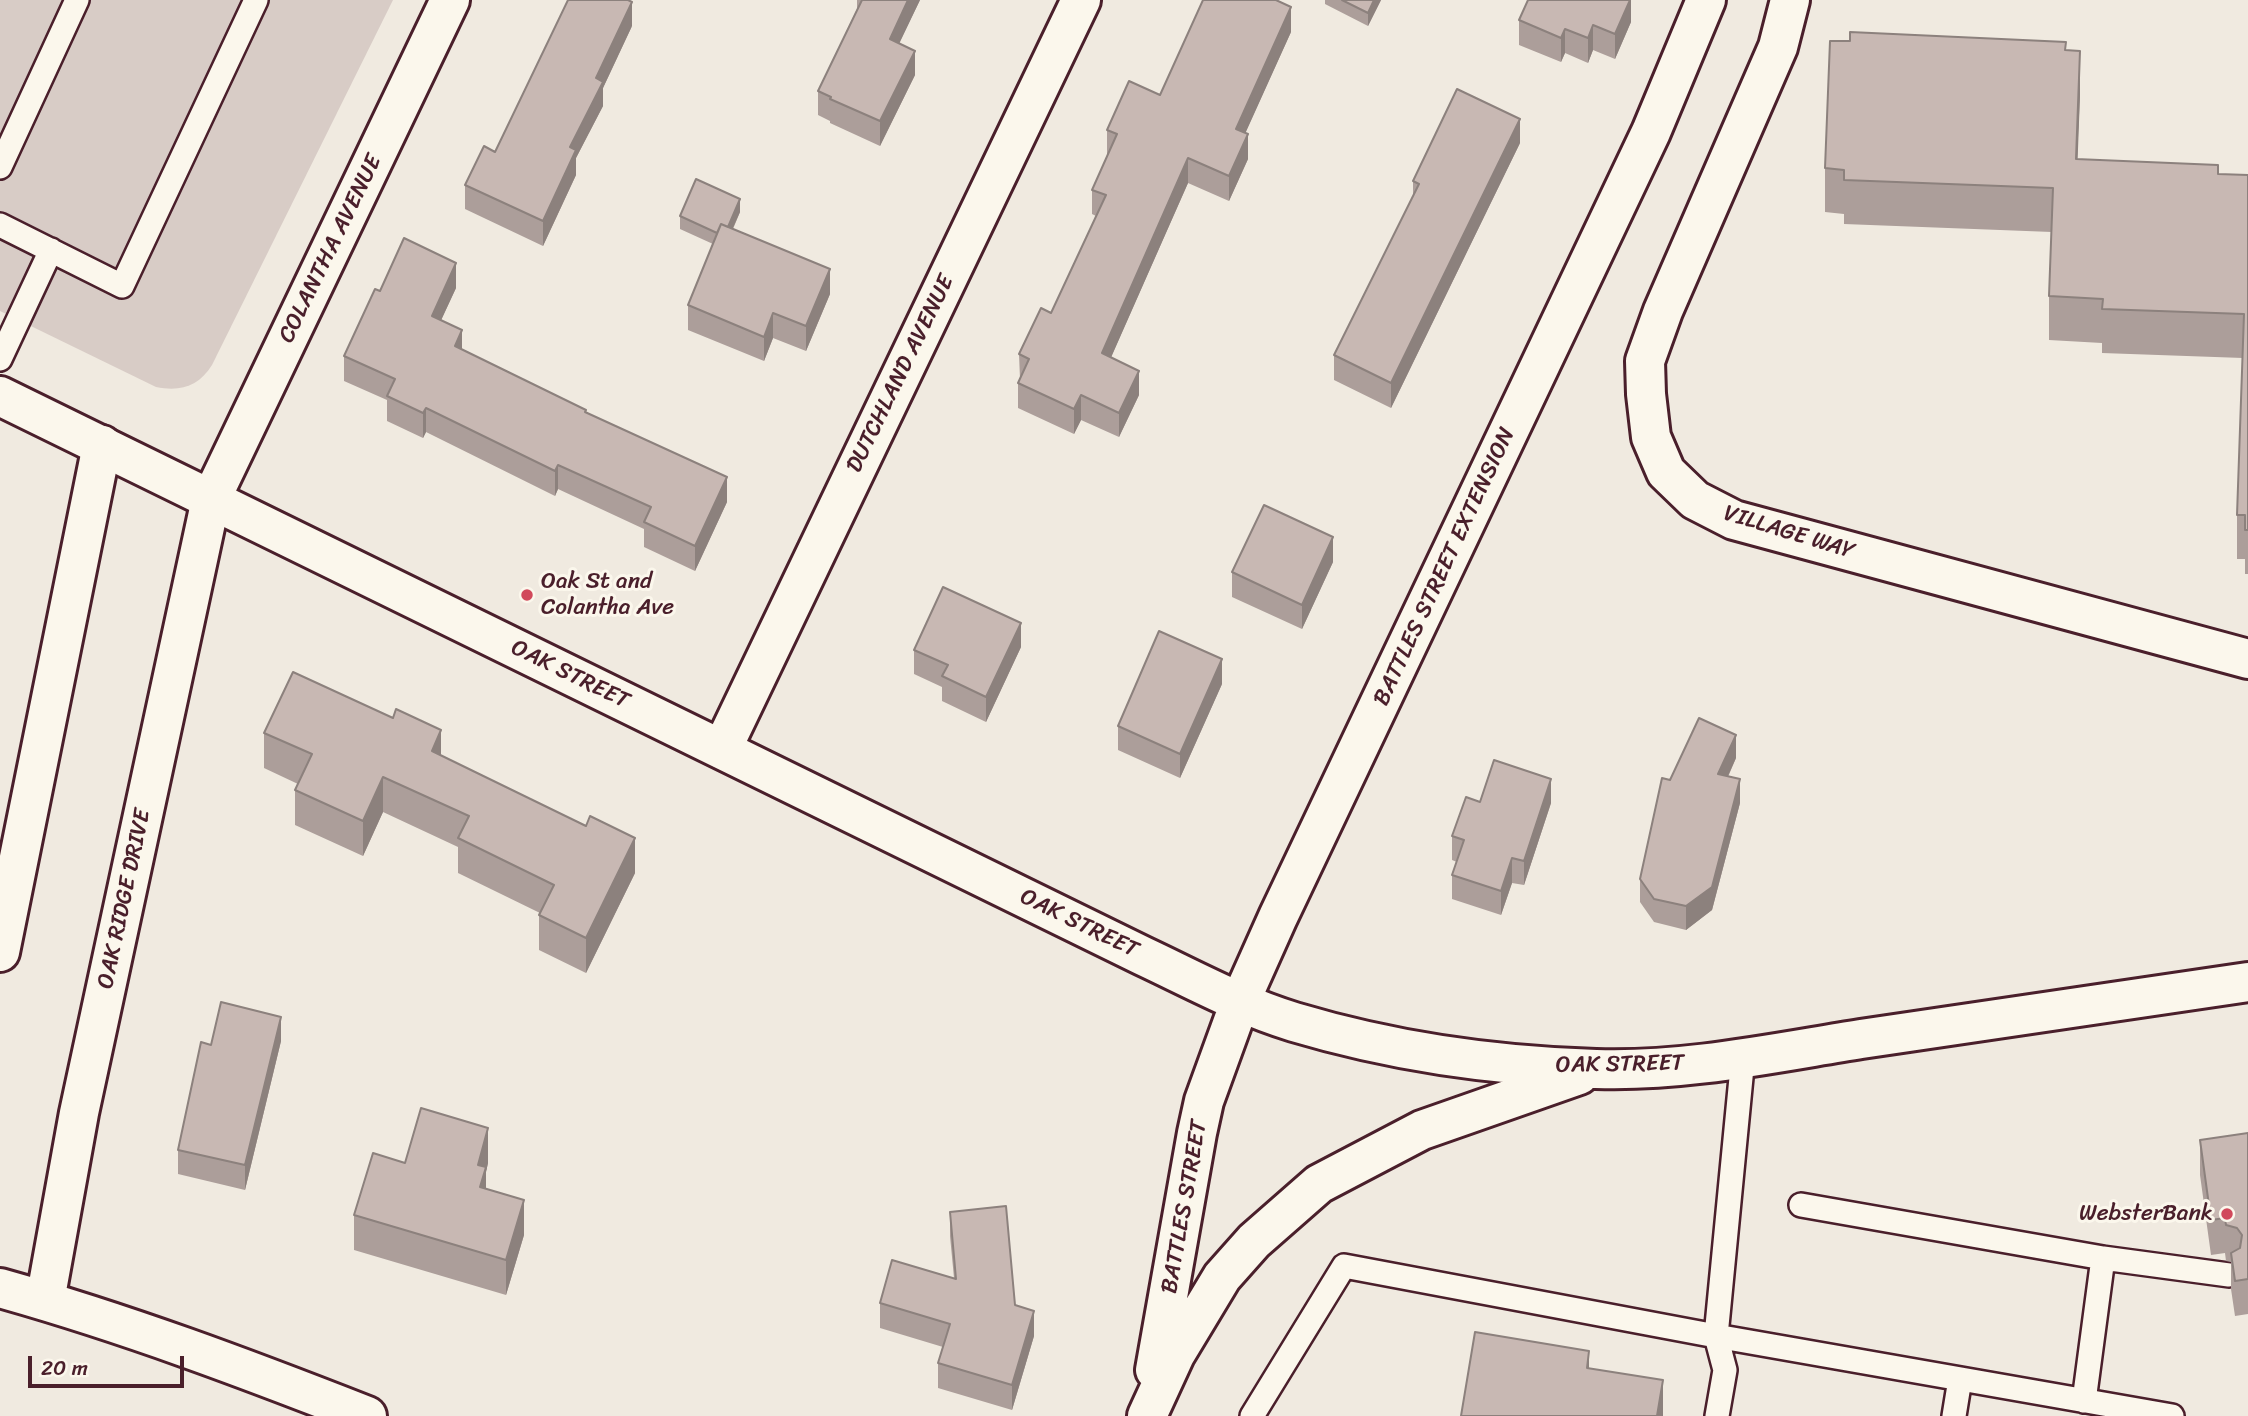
<!DOCTYPE html>
<style>
body{margin:0}
#map{position:relative;width:2248px;height:1416px;overflow:hidden;background:#f0eae0;font-family:Sriracha,sans-serif}
canvas{display:block}
.scale{position:absolute;left:28px;top:1356px;width:156px;height:32px;box-sizing:border-box;border:4px solid #4a1f2b;border-top:0;padding-left:9px;font-size:21px;line-height:24px;white-space:nowrap;color:#4a1f2b;-webkit-text-stroke:5px #fbf7ec;paint-order:stroke}
</style>
<div id="map">
<canvas width="2248" height="1416"></canvas>
<div class="scale">20 m</div>
</div>
<script>
const ctx = document.querySelector('canvas').getContext('2d');
ctx.lineJoin = 'round';
function fillPath(path, color) { ctx.fillStyle = color; ctx.fill(path, 'evenodd'); }
function strokePath(path, color, width, dash) { ctx.strokeStyle = color; ctx.lineWidth = width; ctx.lineCap = dash ? 'butt' : 'round'; ctx.setLineDash(dash || []); ctx.stroke(path); }
function drawText(font, color, halo, rows, align = 'center') {
  ctx.font = font + ' Sriracha,sans-serif'; ctx.lineWidth = 6; ctx.setLineDash([]); ctx.textBaseline = 'middle'; ctx.strokeStyle = halo; ctx.fillStyle = color; for (const [text, x, y, turn = 0] of rows) {
    ctx.save(); ctx.translate(x, y); ctx.rotate((+turn || 0) * Math.PI / 180); ctx.textAlign = isNaN(turn) ? turn : align; if (halo) ctx.strokeText(text, 0, 0); ctx.fillText(text, 0, 0); ctx.restore();
  }
}
fillPath(new Path2D(`
 M 0,0 L 393,0 L 212,365 C 199,386 181,392 156,387 L 0,311 Z`), '#d8ccc6');
const lane = new Path2D(`
 M 0,167 L 77,0
 M 0,225 L 122,286 L 256,0
 M 0,359 L 51,250
 M 1801,1205 L 2103,1258 L 2084,1401
 M 2103,1258 L 2229,1275
 M 1252,1416 L 1344,1266 L 1716,1336 L 1743,1057
 M 1717,1416 L 1725,1370 L 1716,1336 L 2172,1416
 M 1954,1416 L 1960,1379`);
const street = new Path2D(`
 M 1790,0 L 1778,47 L 1663,311 L 1645,361 L 1646,394 L 1651,437 L 1666,472 L 1695,500 L 1734,520 L 2248,659
 M 722,749 L 1081,0
 M 0,952 L 102,445
 M 1240,1002 L 1278,917 L 1651,132 L 1706,0
 M 0,1288 C 125,1323 247,1369 367,1416
 M 45,1301 L 79,1113 L 211,499 L 450,0`);
const secondary = new Path2D(`
 M 0,396 L 1143,956 C 1192,979 1241,1006 1294,1022 C 1391,1051 1494,1066 1596,1069 C 1684,1072 1773,1053 1861,1039 C 1990,1020 2119,1001 2248,982
 M 1155,1370 L 1197,1133 L 1204,1101 L 1240,1002
 M 1147,1416 L 1175,1355 L 1222,1277 L 1254,1241 L 1319,1184 L 1422,1130 L 1579,1075`);
strokePath(lane, '#4a1f2b', 28);
strokePath(street, '#4a1f2b', 44);
strokePath(secondary, '#4a1f2b', 44);
strokePath(lane, '#fbf7ec', 23);
strokePath(street, '#fbf7ec', 38);
strokePath(secondary, '#fbf7ec', 38);
fillPath(new Path2D(`
 M 857,0 L 920,0 L 899,43 L 915,75 L 880,146 L 830,123 L 830,121 L 818,115 L 818,91 L 857,9 Z
 M 1325,0 L 1381,0 L 1368,26 L 1325,4 Z
 M 1631,0 L 1631,22 L 1615,59 L 1593,50 L 1588,63 L 1565,53 L 1561,62 L 1519,45 L 1519,20 Z
 M 632,26 L 603,88 L 603,106 L 576,158 L 576,175 L 543,246 L 465,209 L 465,185 L 495,152 Z
 M 1291,32 L 1245,133 L 1248,159 L 1229,201 L 1188,183 L 1111,357 L 1139,395 L 1119,437 L 1081,420 L 1074,434 L 1018,408 L 1018,383 L 1020,379 L 1019,354 L 1051,313 L 1096,216 L 1092,214 L 1092,190 L 1108,155 L 1107,154 L 1107,130 L 1160,95 Z
 M 2066,50 L 2080,95 L 2077,159 L 2218,174 L 2248,175 L 2248,574 L 2245,574 L 2245,559 L 2237,559 L 2237,515 L 2243,358 L 2102,353 L 2102,343 L 2049,340 L 2049,296 L 2052,232 L 1844,224 L 1844,214 L 1825,212 L 1825,168 Z
 M 1520,143 L 1391,408 L 1334,380 L 1334,355 L 1413,197 L 1413,181 Z
 M 740,212 L 733,229 L 830,294 L 806,351 L 773,338 L 764,361 L 688,330 L 688,305 L 713,244 L 680,229 L 680,216 Z
 M 456,288 L 441,320 L 462,349 L 586,413 L 727,502 L 695,571 L 644,547 L 644,529 L 558,489 L 555,496 L 426,432 L 423,438 L 387,421 L 387,400 L 344,381 L 344,356 L 380,291 Z
 M 1333,562 L 1302,629 L 1232,597 L 1232,572 Z
 M 1021,647 L 986,722 L 942,701 L 942,687 L 914,674 L 914,650 Z
 M 1222,684 L 1180,778 L 1118,750 L 1118,726 Z
 M 264,733 L 441,756 L 635,873 L 586,973 L 539,950 L 539,915 L 540,913 L 458,873 L 458,847 L 383,812 L 363,856 L 295,825 L 295,790 L 298,784 L 264,768 Z
 M 1736,758 L 1728,777 L 1740,803 L 1712,910 L 1686,930 L 1654,922 L 1640,902 L 1640,879 L 1670,780 Z
 M 1480,802 L 1551,803 L 1524,885 L 1512,883 L 1501,915 L 1452,899 L 1452,875 L 1457,862 L 1452,860 L 1452,836 Z
 M 281,1041 L 245,1190 L 178,1174 L 178,1150 L 211,1045 Z
 M 2248,1133 L 2248,1314 L 2235,1316 L 2231,1289 L 2231,1262 L 2226,1261 L 2225,1253 L 2211,1255 L 2200,1175 L 2200,1140 Z
 M 405,1163 L 488,1163 L 486,1172 L 486,1188 L 524,1235 L 506,1295 L 354,1250 L 354,1215 Z
 M 950,1212 L 1034,1336 L 1012,1410 L 938,1388 L 938,1363 L 943,1347 L 880,1328 L 880,1303 L 954,1278 L 950,1236 Z`), '#ac9e9a');
fillPath(new Path2D(`
 M 908,0 L 920,0 L 890,63 L 890,39 Z
 M 1374,0 L 1381,0 L 1368,26 L 1368,13 Z
 M 1630,0 L 1631,0 L 1631,22 L 1615,59 L 1615,34 Z
 M 632,2 L 632,26 L 603,88 L 603,106 L 576,158 L 576,175 L 543,246 L 543,221 L 570,147 L 596,78 Z
 M 1291,7 L 1291,32 L 1236,154 L 1236,129 Z
 M 1593,25 L 1593,50 L 1588,63 L 1588,38 Z
 M 1565,29 L 1565,53 L 1561,62 L 1561,38 Z
 M 915,51 L 915,75 L 880,146 L 880,121 Z
 M 2080,51 L 2080,95 L 2076,203 L 2076,159 Z
 M 1520,119 L 1520,143 L 1391,408 L 1391,383 Z
 M 1248,134 L 1248,159 L 1229,201 L 1229,176 Z
 M 1188,158 L 1188,183 L 1102,378 L 1102,353 Z
 M 740,199 L 740,212 L 724,248 L 724,236 Z
 M 456,263 L 456,288 L 432,340 L 432,316 Z
 M 830,269 L 830,294 L 806,351 L 806,326 Z
 M 773,313 L 773,338 L 764,361 L 764,337 Z
 M 462,330 L 462,355 L 455,346 Z
 M 1139,371 L 1139,395 L 1119,437 L 1119,413 Z
 M 1081,395 L 1081,420 L 1074,434 L 1074,409 Z
 M 426,408 L 426,432 L 423,438 L 423,413 Z
 M 558,465 L 558,489 L 555,496 L 555,471 Z
 M 727,477 L 727,502 L 695,571 L 695,546 Z
 M 1333,537 L 1333,562 L 1302,629 L 1302,605 Z
 M 1021,623 L 1021,647 L 986,722 L 986,697 Z
 M 1222,659 L 1222,684 L 1180,778 L 1180,754 Z
 M 441,730 L 441,765 L 432,751 Z
 M 1736,735 L 1736,758 L 1718,798 L 1718,774 Z
 M 383,777 L 383,812 L 363,856 L 363,821 Z
 M 1551,779 L 1551,803 L 1524,885 L 1524,861 Z
 M 1740,779 L 1740,803 L 1712,910 L 1686,930 L 1686,906 Z
 M 635,838 L 635,873 L 586,973 L 586,938 Z
 M 1512,858 L 1512,883 L 1501,915 L 1501,891 Z
 M 281,1017 L 281,1041 L 245,1190 L 245,1165 Z
 M 488,1128 L 488,1163 L 486,1172 L 486,1202 L 480,1222 L 478,1165 Z
 M 524,1200 L 524,1235 L 506,1295 L 506,1260 Z
 M 1034,1311 L 1034,1336 L 1012,1410 L 1012,1385 Z
 M 1589,1351 L 1589,1395 L 1587,1368 Z
 M 1663,1380 L 1663,1416 L 1657,1416 Z`), '#8c817d');
const building = new Path2D(`
 M 568,0 L 628,0 L 632,2 L 596,78 L 603,82 L 570,147 L 576,150 L 543,221 L 465,185 L 484,146 L 495,152 Z
 M 862,0 L 908,0 L 890,39 L 915,51 L 880,121 L 830,99 L 831,97 L 818,91 Z
 M 1203,0 L 1276,0 L 1291,7 L 1236,129 L 1248,134 L 1229,176 L 1188,158 L 1102,353 L 1139,371 L 1119,413 L 1081,395 L 1074,409 L 1018,383 L 1029,359 L 1019,354 L 1041,308 L 1051,313 L 1106,195 L 1092,190 L 1117,134 L 1107,130 L 1129,81 L 1160,95 Z
 M 1342,0 L 1374,0 L 1368,13 Z
 M 1528,0 L 1630,0 L 1615,34 L 1593,25 L 1588,38 L 1565,29 L 1561,38 L 1519,20 Z
 M 1850,32 L 2066,42 L 2065,50 L 2080,51 L 2076,159 L 2218,165 L 2218,174 L 2248,175 L 2248,530 L 2245,530 L 2245,515 L 2237,515 L 2244,314 L 2102,309 L 2103,299 L 2049,296 L 2053,188 L 1844,180 L 1844,170 L 1825,168 L 1830,41 L 1850,41 Z
 M 1457,89 L 1520,119 L 1391,383 L 1334,355 L 1419,184 L 1413,181 Z
 M 696,179 L 740,199 L 728,227 L 721,224 L 717,233 L 680,216 Z
 M 721,224 L 830,269 L 806,326 L 773,313 L 764,337 L 688,305 Z
 M 404,238 L 456,263 L 432,316 L 462,330 L 455,346 L 586,410 L 585,412 L 727,477 L 695,546 L 644,522 L 651,507 L 558,465 L 555,471 L 426,408 L 423,413 L 387,396 L 395,379 L 344,356 L 375,289 L 380,291 Z
 M 1264,505 L 1333,537 L 1302,605 L 1232,572 Z
 M 943,587 L 1021,623 L 986,697 L 942,676 L 948,665 L 914,650 Z
 M 1159,631 L 1222,659 L 1180,754 L 1118,726 Z
 M 293,672 L 393,718 L 396,709 L 441,730 L 432,751 L 586,826 L 590,816 L 635,838 L 586,938 L 539,915 L 554,885 L 458,838 L 469,816 L 383,777 L 363,821 L 295,790 L 312,754 L 264,733 Z
 M 1699,718 L 1736,735 L 1718,774 L 1740,779 L 1712,887 L 1686,906 L 1654,899 L 1640,879 L 1662,778 L 1670,780 Z
 M 1494,760 L 1551,779 L 1524,861 L 1512,858 L 1501,891 L 1452,875 L 1464,840 L 1452,836 L 1466,797 L 1480,802 Z
 M 221,1002 L 281,1017 L 245,1165 L 178,1150 L 201,1042 L 211,1045 Z
 M 421,1108 L 488,1128 L 478,1165 L 486,1167 L 480,1187 L 524,1200 L 506,1260 L 354,1215 L 373,1153 L 405,1163 Z
 M 2248,1133 L 2248,1279 L 2235,1281 L 2231,1253 L 2240,1248 L 2242,1235 L 2237,1228 L 2226,1225 L 2225,1218 L 2211,1220 L 2200,1140 Z
 M 1006,1206 L 1015,1305 L 1034,1311 L 1012,1385 L 938,1363 L 950,1324 L 880,1303 L 892,1260 L 956,1279 L 950,1212 Z
 M 1475,1332 L 1589,1351 L 1587,1368 L 1663,1380 L 1657,1416 L 1461,1416 Z`);
fillPath(building, '#c8b8b3');
strokePath(building, '#8c817d', 2);
for (const [x, y, r, color] of [
 [527,595,7,"#d1495b"],
 [2227,1214,7,"#d1495b"]
]) { const dot = new Path2D(); dot.arc(x, y, r, 0, 2 * Math.PI); ctx.fillStyle = color; ctx.fill(dot); strokePath(dot, '#fbf7ec', 2.5); }
drawText('23px', '#4a1f2b', '#fbf7ec', [
 ["COLANTHA AVENUE",331,249,-64],
 ["DUTCHLAND AVENUE",901,374,-64],
 ["VILLAGE WAY",1789,533,17],
 ["BATTLES STREET EXTENSION",1445,567,-65],
 ["OAK STREET",570,675,26],
 ["OAK RIDGE DRIVE",125,899,-78],
 ["OAK STREET",1079,924,26],
 ["OAK STREET",1620,1065,-1],
 ["BATTLES STREET",1185,1207,-80]
]);
drawText('23px', '#4a1f2b', '#fbf7ec', [
 ["Oak St and",541,582],
 ["Colantha Ave",541,608],
 ["WebsterBank",2213,1214,"right"]
], 'left');
</script>
